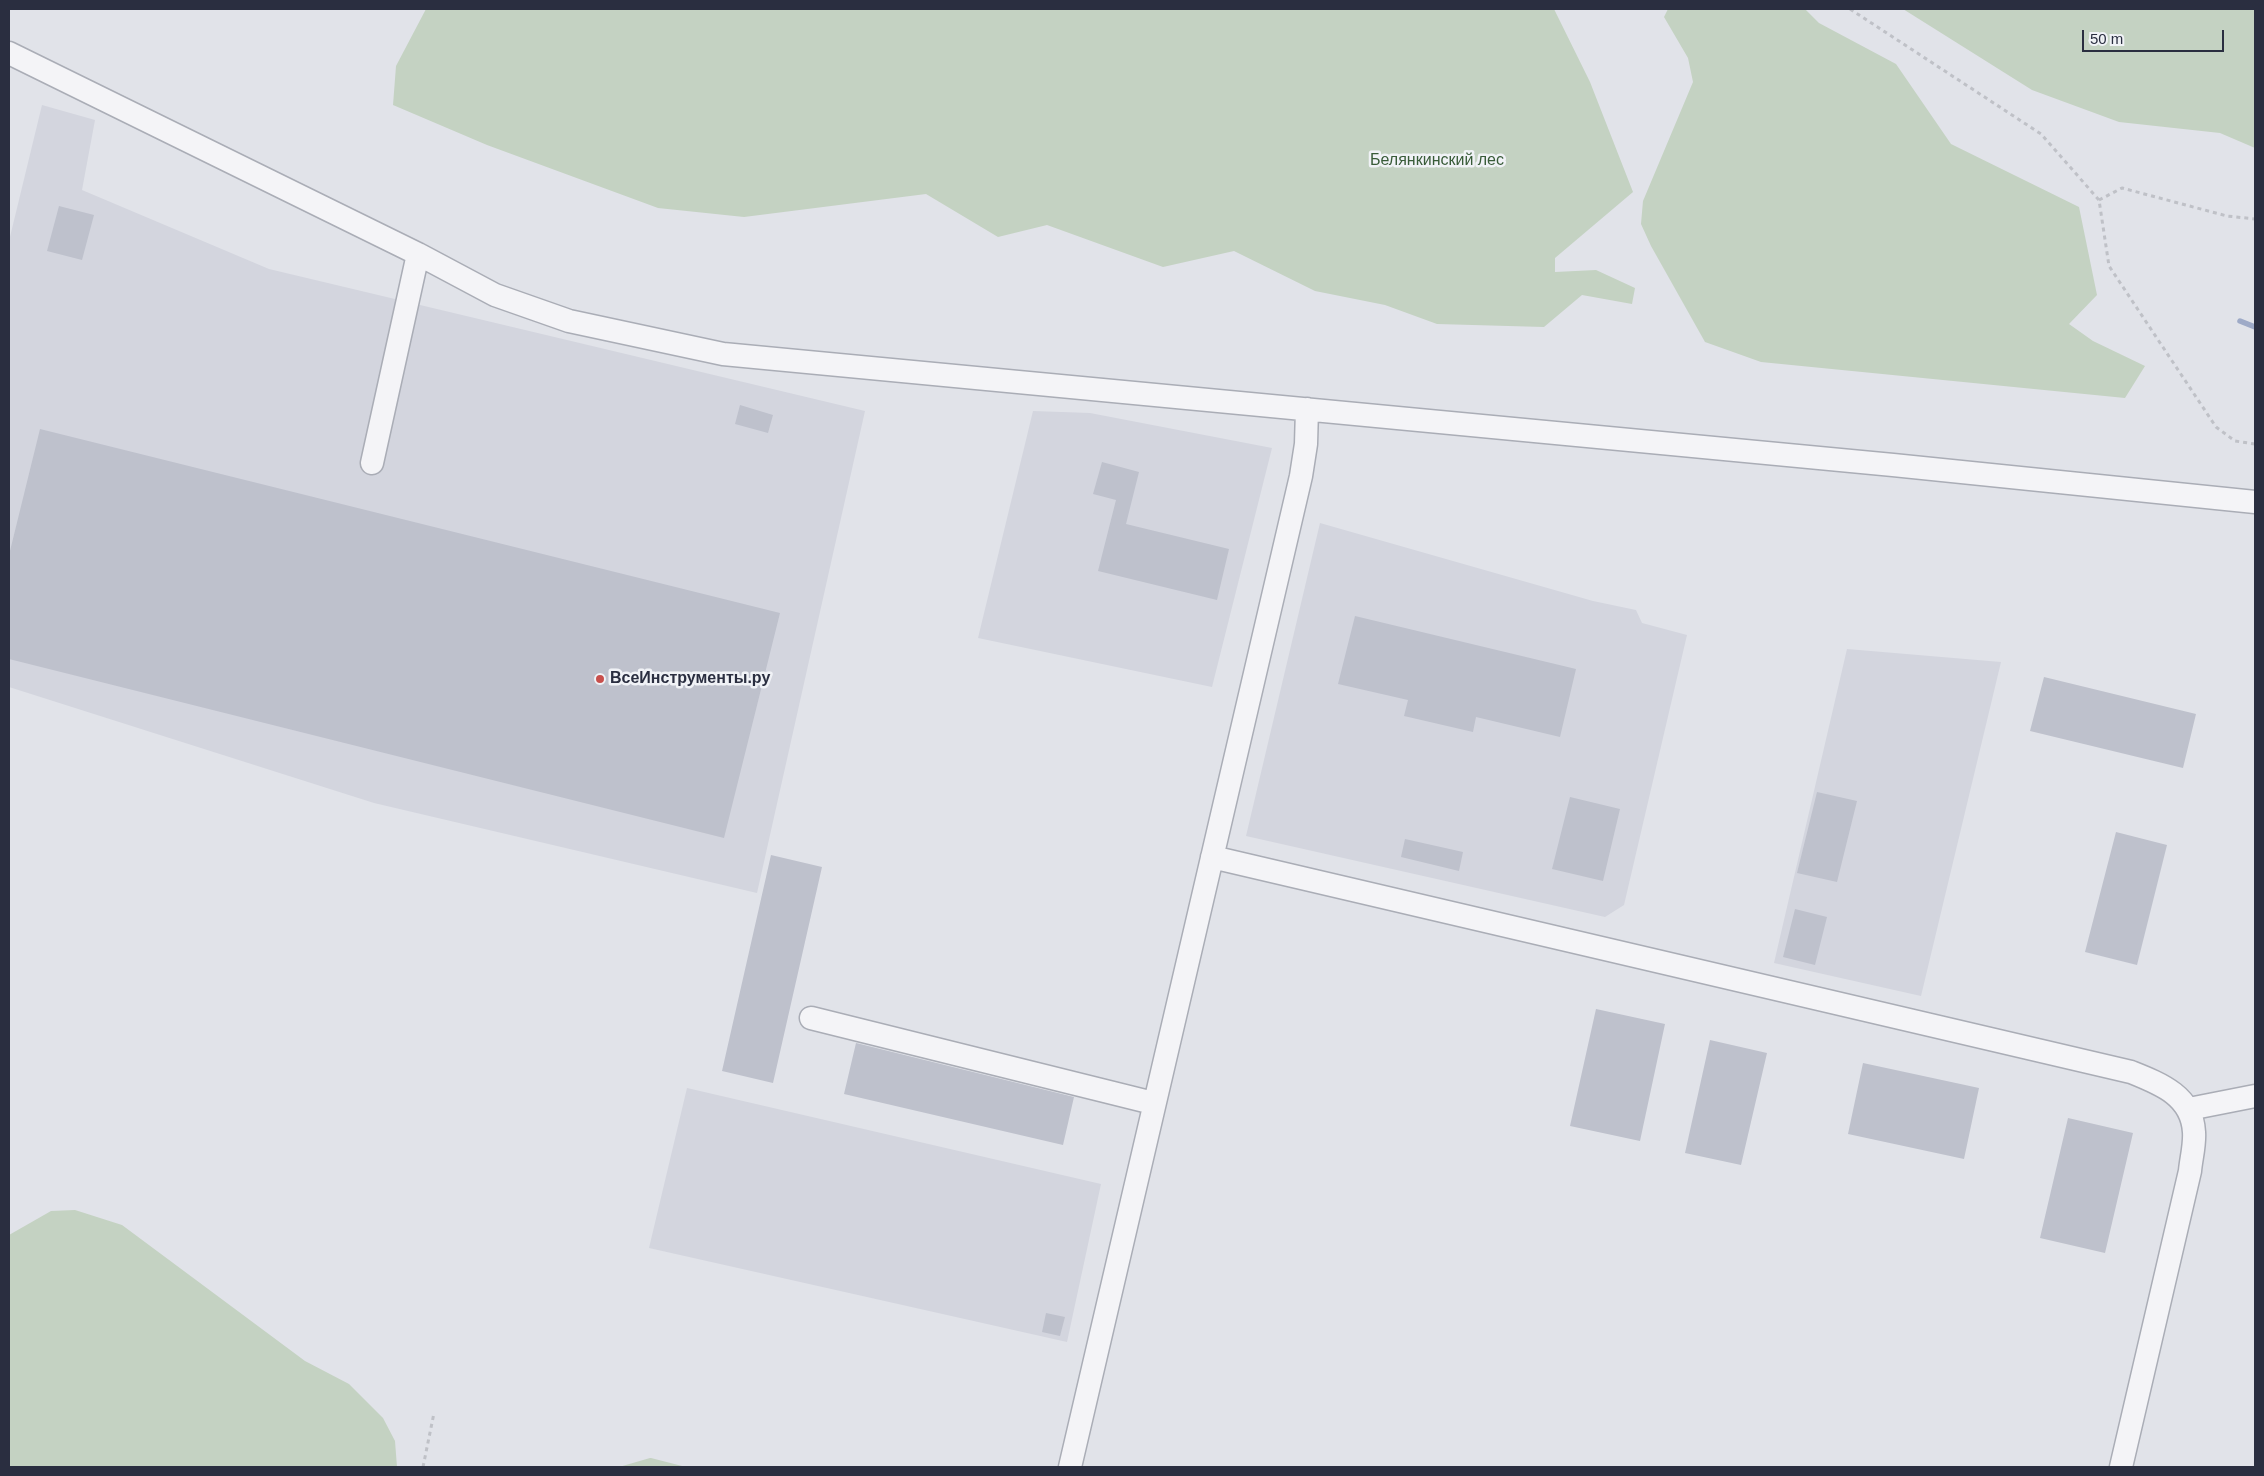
<!DOCTYPE html>
<meta charset="utf-8">
<style>
body{margin:0}
#map{position:relative;width:2264px;height:1476px;overflow:hidden;background:#e1e3e9;font-family:Helvetica,sans-serif}
canvas{display:block}
.frame{position:absolute;inset:0;border:10px solid #2a2e40;pointer-events:none}
.scale{position:absolute;left:2082px;top:30px;width:142px;height:22px;box-sizing:border-box;border:2px solid #2a2e40;border-top:0;padding-left:6px;font-size:15px;line-height:18px;white-space:nowrap;color:#2a2e40;-webkit-text-stroke:4px #f0f2f6;paint-order:stroke}
</style>
<div id="map">
<canvas width="2264" height="1476"></canvas>
<div class="frame"></div>
<div class="scale">50 m</div>
</div>
<script>
const ctx = document.querySelector('canvas').getContext('2d');
ctx.lineJoin = 'round';
function fillPath(path, color) { ctx.fillStyle = color; ctx.fill(path, 'evenodd'); }
function strokePath(path, color, width, dash) { ctx.strokeStyle = color; ctx.lineWidth = width; ctx.lineCap = dash ? 'butt' : 'round'; ctx.setLineDash(dash || []); ctx.stroke(path); }
function drawText(font, color, halo, rows, align = 'center') {
  ctx.font = font + ' Helvetica,sans-serif'; ctx.lineWidth = 5; ctx.setLineDash([]); ctx.textBaseline = 'middle'; ctx.strokeStyle = halo; ctx.fillStyle = color; for (const [text, x, y, turn = 0] of rows) {
    ctx.save(); ctx.translate(x, y); ctx.rotate((+turn || 0) * Math.PI / 180); ctx.textAlign = isNaN(turn) ? turn : align; if (halo) ctx.strokeText(text, 0, 0); ctx.fillText(text, 0, 0); ctx.restore();
  }
}
fillPath(new Path2D(`
 M 42,105 L 95,120 L 82,190 L 269,269 L 865,411 L 757,893 L 374,803 L 9,687 L 9,241 Z
 M 1033,411 L 1090,413 L 1272,448 L 1212,687 L 978,638 Z
 M 1320,523 L 1593,601 L 1636,610 L 1642,623 L 1687,635 L 1624,905 L 1605,917 L 1246,836 Z
 M 1847,649 L 2001,662 L 1921,996 L 1774,963 Z
 M 687,1088 L 1101,1184 L 1067,1342 L 649,1248 Z`), '#d3d5de');
fillPath(new Path2D(`
 M 426,9 L 1554,9 L 1590,82 L 1633,192 L 1555,258 L 1555,272 L 1596,270 L 1635,288 L 1632,304 L 1582,295 L 1544,327 L 1437,324 L 1385,305 L 1315,291 L 1234,251 L 1163,267 L 1047,225 L 998,237 L 926,194 L 744,217 L 658,208 L 487,145 L 393,105 L 396,66 Z
 M 1668,9 L 1805,9 L 1819,23 L 1896,64 L 1951,144 L 2079,207 L 2097,295 L 2069,324 L 2093,341 L 2145,366 L 2125,398 L 1761,362 L 1705,342 L 1651,246 L 1641,224 L 1643,201 L 1693,82 L 1688,58 L 1664,17 Z
 M 1903,9 L 2255,9 L 2255,148 L 2220,133 L 2119,122 L 2032,90 Z
 M 75,1210 L 122,1225 L 305,1361 L 349,1384 L 383,1418 L 395,1441 L 397,1467 L 9,1467 L 9,1235 L 51,1211 Z
 M 650,1458 L 651,1458 L 686,1467 L 619,1467 Z`), '#c4d2c2');
strokePath(new Path2D(`
 M 2240,321 L 2255,327`), '#9eaac7', 5.5);
fillPath(new Path2D(`
 M 59,206 L 94,215 L 82,260 L 47,251 Z
 M 740,405 L 773,415 L 768,433 L 735,424 Z
 M 40,429 L 780,613 L 724,838 L 9,659 L 9,555 Z
 M 1102,462 L 1139,472 L 1126,524 L 1229,549 L 1217,600 L 1098,571 L 1116,500 L 1093,494 Z
 M 1355,616 L 1576,669 L 1560,737 L 1476,717 L 1473,732 L 1404,716 L 1408,700 L 1338,684 Z
 M 2044,677 L 2196,714 L 2183,768 L 2030,731 Z
 M 1817,792 L 1857,801 L 1837,882 L 1797,873 Z
 M 1570,797 L 1620,809 L 1603,881 L 1552,869 Z
 M 2116,832 L 2167,845 L 2137,965 L 2085,952 Z
 M 1405,839 L 1463,852 L 1459,871 L 1401,857 Z
 M 771,855 L 822,867 L 773,1083 L 722,1071 Z
 M 1795,909 L 1827,917 L 1815,965 L 1783,957 Z
 M 1596,1009 L 1665,1024 L 1640,1141 L 1570,1126 Z
 M 1710,1040 L 1767,1053 L 1741,1165 L 1685,1153 Z
 M 856,1043 L 1074,1097 L 1063,1145 L 844,1094 Z
 M 1863,1063 L 1979,1088 L 1964,1159 L 1848,1134 Z
 M 2068,1118 L 2133,1133 L 2105,1253 L 2040,1238 Z
 M 1046,1313 L 1065,1317 L 1060,1336 L 1042,1332 Z`), '#bec1cc');
const minor = new Path2D(`
 M 9,53 L 418,254 L 495,295 L 569,321 L 723,354 L 1893,465 L 2255,502
 M 372,463 L 418,254
 M 1212,857 L 2131,1072 C 2161,1084 2192,1096 2194,1132 C 2195,1145 2191,1159 2190,1171 L 2121,1467
 M 811,1018 L 1153,1103
 M 2189,1109 L 2255,1096
 M 1070,1467 L 1301,476 L 1306,444 L 1307,409`);
strokePath(minor, '#aaadb6', 25);
strokePath(new Path2D(`
 M 1850,9 L 2041,134 L 2099,200 L 2109,266 L 2216,427 L 2235,441 L 2255,444
 M 2099,200 L 2122,188 L 2227,216 L 2255,219
 M 423,1467 L 434,1413`), '#bfc1c7', 3, [4, 4]);
strokePath(minor, '#f4f4f7', 22);
for (const [x, y, r, color] of [
 [600,679,5,"#c84f4c"]
]) { const dot = new Path2D(); dot.arc(x, y, r, 0, 2 * Math.PI); ctx.fillStyle = color; ctx.fill(dot); strokePath(dot, '#f0f2f6', 2); }
drawText('16px', '#385b38', '#f0f2f6', [
 ["Белянкинский лес",1437,161]
]);
drawText('bold 16px', '#2a2e40', '#f0f2f6', [
 ["ВсеИнструменты.ру",610,679]
], 'left');
</script>
